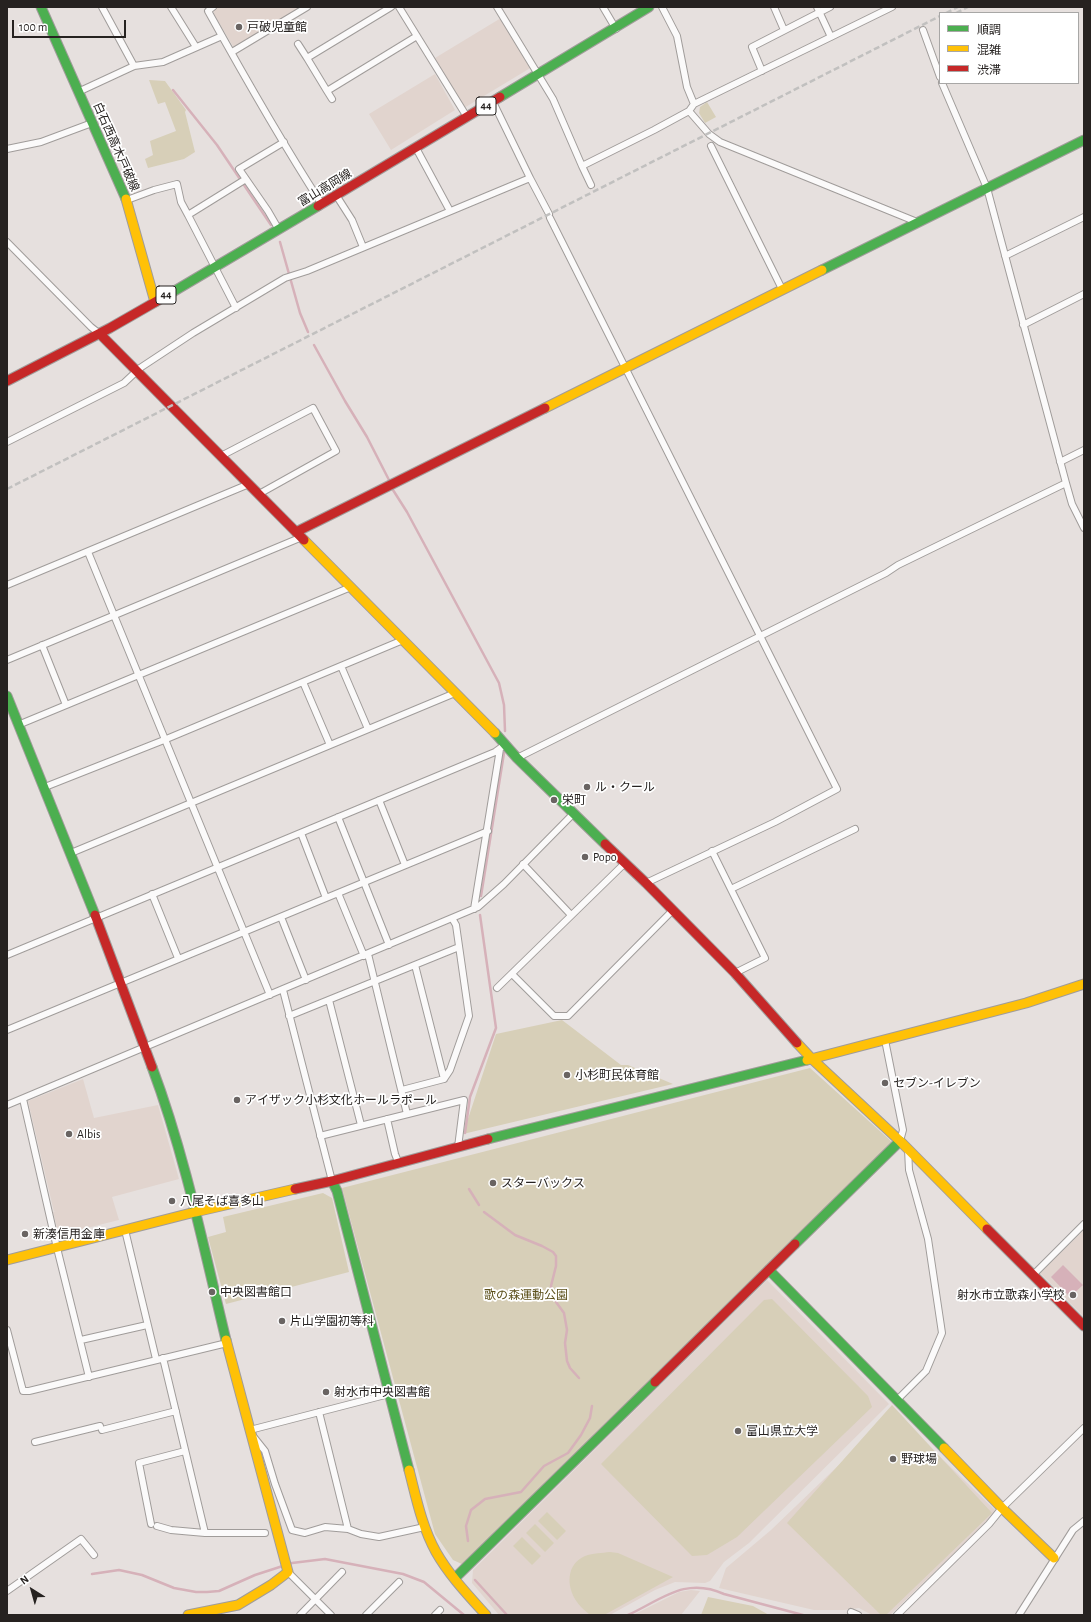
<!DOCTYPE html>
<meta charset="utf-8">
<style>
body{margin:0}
#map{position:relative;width:1091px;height:1622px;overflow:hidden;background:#e6e0de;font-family:"Alegreya Sans","Noto Sans JP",sans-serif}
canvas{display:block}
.frame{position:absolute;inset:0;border:8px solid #262220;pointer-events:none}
.legend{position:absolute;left:939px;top:12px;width:140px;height:72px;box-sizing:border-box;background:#fff;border:1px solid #a8a7a6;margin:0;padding:5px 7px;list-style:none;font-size:12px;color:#262220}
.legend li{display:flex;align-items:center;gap:8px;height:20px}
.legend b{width:20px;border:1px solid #a8a7a6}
.north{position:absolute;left:12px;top:1570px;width:40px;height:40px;-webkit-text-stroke:3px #fff;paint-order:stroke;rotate:323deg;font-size:11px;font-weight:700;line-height:16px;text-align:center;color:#262220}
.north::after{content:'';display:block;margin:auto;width:14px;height:18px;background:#262220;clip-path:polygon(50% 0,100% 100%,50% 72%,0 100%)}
.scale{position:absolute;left:12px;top:20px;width:114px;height:18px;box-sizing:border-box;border:2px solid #262220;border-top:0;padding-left:5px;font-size:12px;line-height:14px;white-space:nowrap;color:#262220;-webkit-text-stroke:3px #fff;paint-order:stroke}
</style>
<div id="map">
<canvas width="1091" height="1622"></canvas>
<div class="frame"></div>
<ul class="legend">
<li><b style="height:5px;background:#4caf50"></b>順調</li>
<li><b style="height:5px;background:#ffc107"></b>混雑</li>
<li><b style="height:5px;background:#c62828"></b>渋滞</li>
</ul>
<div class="north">N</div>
<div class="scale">100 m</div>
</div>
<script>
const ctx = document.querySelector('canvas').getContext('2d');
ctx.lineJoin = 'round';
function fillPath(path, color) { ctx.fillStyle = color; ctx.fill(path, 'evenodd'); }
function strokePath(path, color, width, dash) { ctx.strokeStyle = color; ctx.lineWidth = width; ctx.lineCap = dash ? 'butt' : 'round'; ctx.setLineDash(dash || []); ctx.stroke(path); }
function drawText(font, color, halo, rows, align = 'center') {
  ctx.font = font + ' "Alegreya Sans","Noto Sans JP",sans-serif'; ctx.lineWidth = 3.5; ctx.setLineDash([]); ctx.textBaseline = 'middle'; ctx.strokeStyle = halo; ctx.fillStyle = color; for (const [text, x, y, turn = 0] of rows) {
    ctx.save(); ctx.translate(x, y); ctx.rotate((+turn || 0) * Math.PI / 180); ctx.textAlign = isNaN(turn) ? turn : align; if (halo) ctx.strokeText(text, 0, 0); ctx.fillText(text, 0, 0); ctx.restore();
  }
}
fillPath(new Path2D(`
 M 217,7 L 301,7 L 234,48 L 214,14 L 214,8 Z
 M 501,18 L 532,67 L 464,108 L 435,58 Z
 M 435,74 L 455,110 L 391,150 L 369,114 Z
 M 83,1079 L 94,1118 L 158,1105 L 179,1179 L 112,1197 L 119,1220 L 59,1235 L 53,1212 L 56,1211 L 54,1212 L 28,1101 Z
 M 1084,1230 L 1084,1317 L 1040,1273 Z
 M 767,1280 L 889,1404 L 749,1543 L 724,1562 L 710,1581 L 705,1583 L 675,1582 L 655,1590 L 610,1615 L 499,1615 L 472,1583 L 473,1570 Z
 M 894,1412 L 997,1512 L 890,1615 L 872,1615 L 859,1608 L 844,1610 L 814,1610 L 719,1588 L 726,1568 L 771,1530 Z
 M 691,1590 L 700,1591 L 681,1615 L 633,1615 L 679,1592 Z`), '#e1d4ce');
fillPath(new Path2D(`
 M 149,80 L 165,81 L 186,110 L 185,112 L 195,152 L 184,159 L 148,168 L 145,159 L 153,155 L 150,141 L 176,131 L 165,102 L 158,104 Z
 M 707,102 L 716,117 L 705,123 L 699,113 L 700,107 Z
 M 562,1020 L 621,1065 L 628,1065 L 673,1084 L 463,1134 L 496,1034 Z
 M 810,1068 L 892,1142 L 569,1462 L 464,1565 L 453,1560 L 435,1534 L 342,1188 Z
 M 323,1193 L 332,1198 L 349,1272 L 226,1304 L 208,1237 L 226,1232 L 223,1217 Z
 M 772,1299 L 868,1396 L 872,1407 L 737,1537 L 707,1555 L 692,1556 L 601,1464 L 764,1300 Z
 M 892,1405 L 992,1513 L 886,1615 L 881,1615 L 787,1523 Z
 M 547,1512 L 566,1531 L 557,1540 L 538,1521 Z
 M 535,1524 L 554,1543 L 545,1552 L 526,1533 Z
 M 522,1537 L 541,1556 L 532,1565 L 513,1546 Z
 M 610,1552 L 618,1553 L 673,1577 L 606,1614 L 590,1615 C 586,1611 580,1607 577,1602 C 566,1587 566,1564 585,1556 C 593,1553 602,1553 610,1552 Z
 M 708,1597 L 753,1606 L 769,1615 L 701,1615 Z`), '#d7cfb8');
fillPath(new Path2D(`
 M 1063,1265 L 1083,1285 L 1070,1297 L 1051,1277 Z`), '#d6b1b9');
strokePath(new Path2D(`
 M 173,90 L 217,145 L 271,225
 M 280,242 L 300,313 L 308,332
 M 314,345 L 345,401 L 367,437 L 389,480
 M 393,490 L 407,512 L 499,683 L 504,705 L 505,731
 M 481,896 L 504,753
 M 465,1133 L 470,1097 L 496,1028 L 480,915
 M 469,1189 L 479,1205
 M 484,1212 L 515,1235 L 542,1246 L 553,1252 L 556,1256 L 556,1266 L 551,1286 L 556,1302 L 564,1313 L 567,1330 L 565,1343 L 567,1361 L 570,1368 L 579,1378
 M 468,1541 L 466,1526 L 471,1510 L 485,1499 L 521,1492 L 544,1466 L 568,1453 L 581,1435 L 590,1418 L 592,1406
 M 92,1574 L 119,1570 L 142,1575 L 174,1588 L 196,1592 L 207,1592 L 219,1591 L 255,1575 L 292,1563 L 325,1559 L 403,1574 L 424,1582 L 464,1615
 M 475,1580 L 507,1615
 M 628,1615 C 661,1600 685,1576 724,1594 L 803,1615`), '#d6b1b9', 2.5);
const street = new Path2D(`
 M 102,7 L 134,66
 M 171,7 L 196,47
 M 213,7 L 208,11 C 244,76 281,141 321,203
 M 391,7 L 307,58 L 327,91 L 417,36
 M 399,7 L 467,117
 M 497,7 L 553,99 L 582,166 L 654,130 L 689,111 L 694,104 L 687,87 L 677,36 L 662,7
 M 603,7 L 616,29
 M 774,7 L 784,30
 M 817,7 L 831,37
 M 923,30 L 940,77
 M 298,44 L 307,58
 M 232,52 L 307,7
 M 762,71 L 752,47 L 830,7
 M 942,83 L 987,188 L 1066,483 L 1072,504 L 1084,528
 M 327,91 L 332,99
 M 78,92 L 134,66 L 163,62 L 222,36
 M 694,104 L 892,7
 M 689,111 L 709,134 L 720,142 L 917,222
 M 711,146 L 782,289
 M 416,148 L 450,211
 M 7,149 L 41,142 L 92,123
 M 582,166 L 591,185
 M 530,178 L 549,214
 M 336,195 L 352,220 L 363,247
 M 127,200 L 154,190 L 177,184 L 181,202 L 188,215
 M 550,218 L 837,789 L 775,822 L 646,883
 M 279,230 L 268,211 L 239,169 L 284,142
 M 7,242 L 91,327 L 100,334
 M 1005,256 L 1084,217
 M 236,308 L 188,215 L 246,179
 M 1023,325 L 1084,294
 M 7,442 L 124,383 L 140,368 L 193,333 L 285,278 L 307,271 L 530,178 L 493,102
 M 221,456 L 313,408 L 336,451 L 259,494
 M 1060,462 L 1084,450
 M 88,552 L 270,995
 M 7,585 L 249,484
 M 42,645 L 66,705
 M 7,660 L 302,537
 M 341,666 L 368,729
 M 303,682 L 330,745
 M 18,725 L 351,587
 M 517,758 L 886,573 L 898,565 L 1066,483
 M 45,787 L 164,740 L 403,640
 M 379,800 L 405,865
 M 338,817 L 389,945
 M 301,833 L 326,898
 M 712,851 L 765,958 L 735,973
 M 71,853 L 455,693
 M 523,864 L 571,915
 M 731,889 L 855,829
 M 338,893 L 364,956
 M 152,894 L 178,958
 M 474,909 L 500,749
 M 281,917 L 306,980
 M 368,954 L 407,1114
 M 7,955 L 495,752 L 506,744
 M 415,965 L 444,1079
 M 512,974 L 554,1016 L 568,1016 L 673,910
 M 497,988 L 625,863
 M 283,990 L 332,1181
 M 329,1000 L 361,1125
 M 289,1016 L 459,947
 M 7,1030 L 488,831
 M 885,1040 L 903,1130 L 900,1141
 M 402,1090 L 444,1079 L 450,1070 L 469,1016 L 456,925 L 452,918
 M 23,1099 L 57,1248 L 89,1377
 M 7,1105 L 478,907 L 504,884 L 573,814
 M 387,1119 L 395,1154 L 399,1164
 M 320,1136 L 464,1100 L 458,1147
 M 125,1230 L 156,1359
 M 1033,1275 L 1084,1224
 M 7,1330 L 23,1391 L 29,1391 L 227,1343
 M 81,1340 L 147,1325
 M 897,1400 L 926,1371 L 942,1333 L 928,1239 L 909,1170 L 908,1149
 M 319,1412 L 348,1529 L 361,1534 L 379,1537 L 420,1528 L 424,1525
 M 102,1430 L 176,1411
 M 250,1430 L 389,1394
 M 253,1436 L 265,1451 L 275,1484 L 292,1530 L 305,1533 L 325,1527 L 348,1529
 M 35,1442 L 100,1426
 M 151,1524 L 139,1463 L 185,1451
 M 157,1526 L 171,1530 L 205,1533 L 163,1358
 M 205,1533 L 265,1533
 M 288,1572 L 331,1615
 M 7,1591 L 81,1539 L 94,1555
 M 851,1612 L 858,1615
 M 300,1615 L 342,1572
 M 366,1615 L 399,1582
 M 435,1615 L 440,1610
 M 897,1615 L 989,1524 L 1002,1508 L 1084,1428
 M 1019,1615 L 1073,1530 L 1084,1521`);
const fast = new Path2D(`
 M 41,7 L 126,199
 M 500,97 L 649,7
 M 822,270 L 1084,140
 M 171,293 L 318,206
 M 7,696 L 95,915
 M 495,733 L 517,758 L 605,844
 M 152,1067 C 185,1155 204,1249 226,1340
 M 488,1139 L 807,1060
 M 332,1181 L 337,1191 L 409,1470
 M 795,1244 L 900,1141
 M 769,1270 L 944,1448
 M 455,1578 L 655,1382`);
const slow = new Path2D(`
 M 126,199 L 155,302
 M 545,408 L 822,270
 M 304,540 L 495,733
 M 797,1043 L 811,1058 L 900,1141 L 987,1229
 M 807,1060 L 1026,1003 L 1084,984
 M 7,1260 L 195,1212 L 295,1189
 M 944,1448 L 1002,1508 L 1054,1558
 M 409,1470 C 416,1497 422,1527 436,1552 C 449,1575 468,1595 486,1615
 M 188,1615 L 238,1605 L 271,1585 L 288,1572 L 226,1340`);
const jam = new Path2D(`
 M 318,206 L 500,97
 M 100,334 L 304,540
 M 7,381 L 110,328 L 171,293
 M 296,532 L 545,408
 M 605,844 L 646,883 L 735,973 L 797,1043
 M 95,915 L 152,1067
 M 295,1189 L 332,1181 L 488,1139
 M 987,1229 L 1084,1326
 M 655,1382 L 795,1244`);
strokePath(street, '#a09c9a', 8);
strokePath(fast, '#a09c9a', 11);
strokePath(slow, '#a09c9a', 11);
strokePath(jam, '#a09c9a', 11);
strokePath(street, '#fbfafa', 6);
strokePath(fast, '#4caf50', 9);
strokePath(slow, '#ffc107', 9);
strokePath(jam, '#c62828', 9);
strokePath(new Path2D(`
 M 946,13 L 958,7
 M 956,13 L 968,7
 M 7,489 L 940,16`), '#c1c0bf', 2.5, [6, 3]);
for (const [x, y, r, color] of [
 [239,27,4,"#696462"],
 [587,787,4,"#696462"],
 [554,800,4,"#696462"],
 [585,857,4,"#696462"],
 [567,1075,4,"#696462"],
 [885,1083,4,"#696462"],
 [237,1100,4,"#696462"],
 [69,1134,4,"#696462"],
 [493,1183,4,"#696462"],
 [172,1201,4,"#696462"],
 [25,1234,4,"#696462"],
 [212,1292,4,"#696462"],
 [1073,1295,4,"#696462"],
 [282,1321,4,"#696462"],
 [326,1392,4,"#696462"],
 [738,1431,4,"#696462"],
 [893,1459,4,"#696462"]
]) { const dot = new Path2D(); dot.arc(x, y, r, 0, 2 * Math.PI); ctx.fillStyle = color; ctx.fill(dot); strokePath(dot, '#fff', 1.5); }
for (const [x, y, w] of [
 [486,106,20],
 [166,295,20]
]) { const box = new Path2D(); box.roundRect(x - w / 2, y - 9, w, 18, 3); ctx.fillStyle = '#fff'; ctx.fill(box); strokePath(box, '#262220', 1); }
drawText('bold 11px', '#262220', null, [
 ["44",486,106],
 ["44",166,295]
]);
drawText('12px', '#262220', '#fff', [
 ["戸破児童館",247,27],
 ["ル・クール",595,787],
 ["栄町",562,800],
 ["Popo",593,857],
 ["小杉町民体育館",575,1075],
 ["セブン-イレブン",893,1083],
 ["アイザック小杉文化ホールラポール",245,1100],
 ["Albis",77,1134],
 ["スターバックス",501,1183],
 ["八尾そば喜多山",180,1201],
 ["新湊信用金庫",33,1234],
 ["中央図書館口",220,1292],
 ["射水市立歌森小学校",1065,1295,"right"],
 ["片山学園初等科",290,1321],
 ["射水市中央図書館",334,1392],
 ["富山県立大学",746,1431],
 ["野球場",901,1459]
], 'left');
drawText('12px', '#262220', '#fff', [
 ["白石西高木戸破線",116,147,66],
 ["富山高岡線",325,188,-31]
]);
drawText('12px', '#5c501b', '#fff', [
 ["歌の森運動公園",526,1295]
]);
</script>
